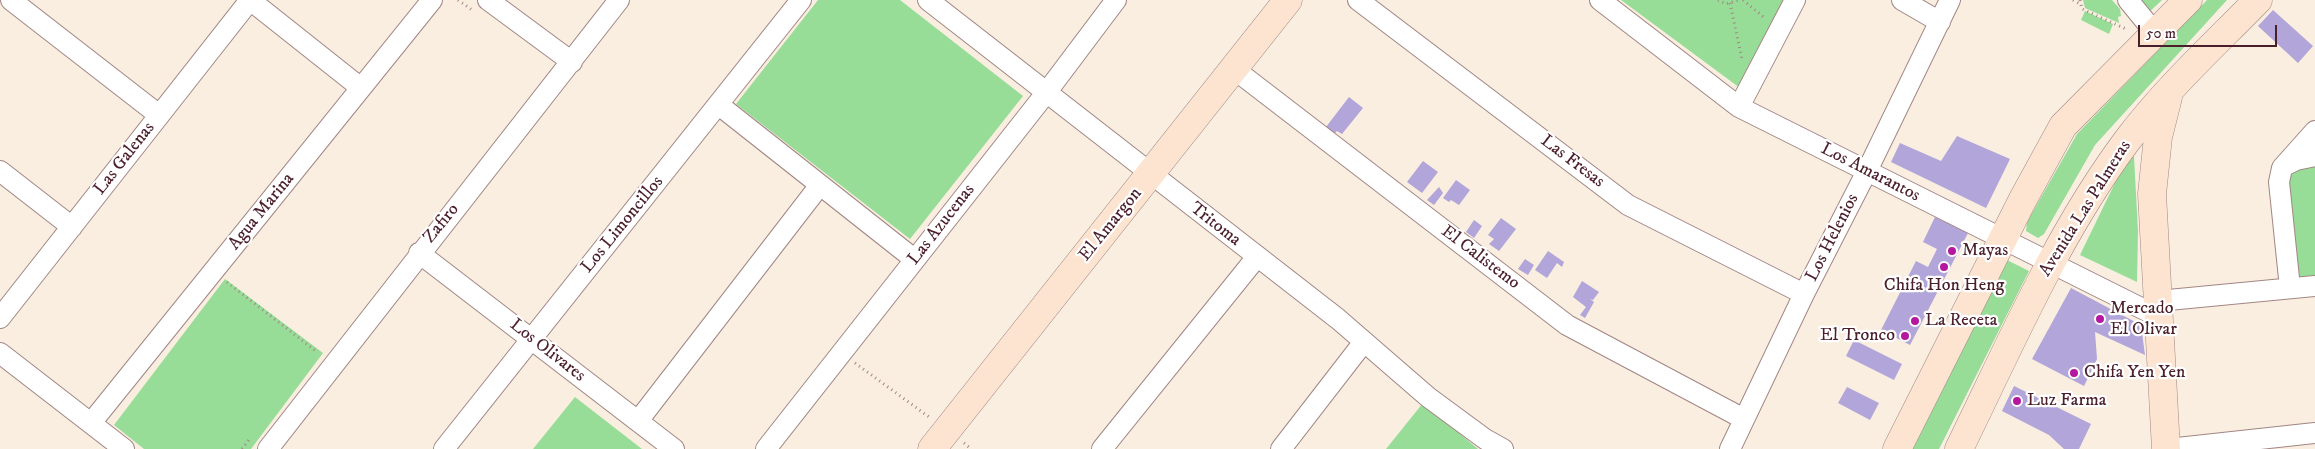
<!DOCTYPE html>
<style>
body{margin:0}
#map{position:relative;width:2315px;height:449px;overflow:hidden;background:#f9eedf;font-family:"IM FELL DW Pica",serif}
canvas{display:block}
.scale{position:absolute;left:2138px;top:25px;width:139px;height:22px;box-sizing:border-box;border:2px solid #4a1f2b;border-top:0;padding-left:6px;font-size:15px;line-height:18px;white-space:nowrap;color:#4a1f2b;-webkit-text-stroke:4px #fff;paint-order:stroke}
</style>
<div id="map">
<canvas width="2315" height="449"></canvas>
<div class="scale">50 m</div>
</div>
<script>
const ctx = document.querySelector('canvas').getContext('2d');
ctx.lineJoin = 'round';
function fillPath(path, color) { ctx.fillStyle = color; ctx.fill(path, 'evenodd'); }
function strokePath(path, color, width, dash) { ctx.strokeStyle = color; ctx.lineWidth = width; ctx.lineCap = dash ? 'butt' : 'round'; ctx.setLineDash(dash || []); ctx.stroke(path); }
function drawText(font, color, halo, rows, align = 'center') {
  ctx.font = font + ' "IM FELL DW Pica",serif'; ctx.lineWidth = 4.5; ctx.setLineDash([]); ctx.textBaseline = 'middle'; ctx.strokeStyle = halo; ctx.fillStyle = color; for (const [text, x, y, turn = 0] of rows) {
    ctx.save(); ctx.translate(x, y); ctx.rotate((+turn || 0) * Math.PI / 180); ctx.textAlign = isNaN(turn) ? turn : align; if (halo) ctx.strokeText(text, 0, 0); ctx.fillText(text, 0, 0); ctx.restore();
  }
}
fillPath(new Path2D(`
 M 818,0 L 900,0 L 1023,96 L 910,239 L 736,104 Z
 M 1621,0 L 1792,0 L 1744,91 Z
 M 2083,0 L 2112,0 L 2120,9 L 2121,16 L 2118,17 L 2119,23 L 2085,8 Z
 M 2128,0 L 2162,0 L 2143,18 Z
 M 2207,0 L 2227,0 L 2095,145 L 2044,234 L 2038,238 L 2026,231 L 2027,222 L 2077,134 Z
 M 2085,11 L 2113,24 L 2109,34 L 2081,20 Z
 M 2315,131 L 2315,286 L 2290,288 L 2279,196 L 2289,159 Z
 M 2129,154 L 2134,157 L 2138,231 L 2137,282 L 2080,255 Z
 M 2007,260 L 2029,271 L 1939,449 L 1912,449 Z
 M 225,279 L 323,353 L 251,449 L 144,449 L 114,425 Z
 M 575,397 L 642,449 L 533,449 Z
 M 1423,403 L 1478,449 L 1386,449 Z`), '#97dd97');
fillPath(new Path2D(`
 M 2273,10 L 2313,46 L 2298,63 L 2258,26 Z
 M 1349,97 L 1363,108 L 1342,134 L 1337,131 L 1334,134 L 1326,127 Z
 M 1957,136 L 2010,159 L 1986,208 L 1891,162 L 1900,143 L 1941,161 Z
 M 1423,161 L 1438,172 L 1422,193 L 1407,182 Z
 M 1456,180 L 1470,190 L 1459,205 L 1451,200 L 1449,202 L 1443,198 Z
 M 1439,187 L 1443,193 L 1434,205 L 1427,200 Z
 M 1935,217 L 1968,233 L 1910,345 L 1881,330 L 1916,261 L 1928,267 L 1937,249 L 1923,242 Z
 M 1501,218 L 1516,229 L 1499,251 L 1489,244 L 1494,239 L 1488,235 Z
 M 1474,220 L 1482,226 L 1474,238 L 1466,232 Z
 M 1548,251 L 1564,262 L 1562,267 L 1557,263 L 1547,278 L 1535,270 Z
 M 1525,259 L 1534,265 L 1528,275 L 1518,269 Z
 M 1582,281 L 1599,292 L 1593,300 L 1590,299 L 1594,302 L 1585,318 L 1580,315 L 1586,307 L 1573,297 Z
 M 2071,288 L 2141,325 L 2145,355 L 2095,332 L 2097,359 L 2084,386 L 2032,359 Z
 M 1854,340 L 1902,364 L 1894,380 L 1846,356 Z
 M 2014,386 L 2091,424 L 2079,449 L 2064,449 L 2049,435 L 2002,411 Z
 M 1847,387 L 1879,403 L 1870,420 L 1838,403 Z`), '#b1a5d9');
const street = new Path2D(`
 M 11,0 L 159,115
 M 250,0 L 361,88
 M 488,0 L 572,62
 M 928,0 L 1338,319 L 1428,397 L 1485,439 L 1503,449
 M 1358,0 L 1628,205 L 1804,294
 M 1600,0 L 1739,107 L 2159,317
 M 1902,0 L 1940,22
 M 2128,0 L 2155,33
 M 1234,69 L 1567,325 L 1744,419
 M 719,105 L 914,259
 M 1739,107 L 1795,0
 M 2286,165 L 2296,160 L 2315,156
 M 0,171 L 72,227
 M 419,253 L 674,449
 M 2290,288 L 2279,182 L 2282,168 L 2315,131
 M 2158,301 L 2315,286
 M 0,318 L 250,0
 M 0,353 L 124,449
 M 638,421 L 820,185
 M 91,423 L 432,0
 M 268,449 L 619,0
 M 444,449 L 801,0
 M 766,449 L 1046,93 L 1116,0
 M 1102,449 L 1256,258
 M 1281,449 L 1363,343
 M 1730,449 L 1804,294 L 1867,171 L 1950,0
 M 2168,449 L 2315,433`);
const secondary = new Path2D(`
 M 932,449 L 1288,0
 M 1897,449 L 2023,199 L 2063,126 L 2188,0
 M 1959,449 C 2010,345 2057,235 2126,142 C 2164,91 2213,46 2258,0
 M 2166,449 L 2152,194 L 2158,137 L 2168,97`);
strokePath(street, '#a28685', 22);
strokePath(secondary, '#a28685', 29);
strokePath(new Path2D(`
 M 458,0 L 472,10
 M 1718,0 L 1726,4 L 1739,0
 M 1743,0 L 1766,19
 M 2073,0 L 2080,4
 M 2080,0 L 2082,9 L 2126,29
 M 1730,3 L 1742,59
 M 227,282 L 317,352
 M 855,363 L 929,417
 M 964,443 L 971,449
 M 242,449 L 251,437`), '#a28685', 3, [1, 4]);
strokePath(street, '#fff', 20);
strokePath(secondary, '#fde4d1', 28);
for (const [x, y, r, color] of [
 [1952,251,5,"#b5179e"],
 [1944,267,5,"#b5179e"],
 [2100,319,5,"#b5179e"],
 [1915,321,5,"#b5179e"],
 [1905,336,5,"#b5179e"],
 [2074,373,5,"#b5179e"],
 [2017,401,5,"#b5179e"]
]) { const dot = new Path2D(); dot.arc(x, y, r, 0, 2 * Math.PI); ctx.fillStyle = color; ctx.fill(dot); strokePath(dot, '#fff', 2); }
drawText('18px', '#4a1f2b', '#fff', [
 ["Las Galenas",125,159,-52],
 ["Las Fresas",1572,162,37],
 ["Los Amarantos",1870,173,27],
 ["Avenida Las Palmeras",2086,209,-58],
 ["Agua Marina",262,212,-51],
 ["Zafiro",442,224,-51],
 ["Los Limoncillos",623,225,-51],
 ["Las Azucenas",942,225,-52],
 ["El Amargon",1111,225,-51],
 ["Tritoma",1215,225,38],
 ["Los Helenios",1833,238,-63],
 ["El Calistemo",1480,258,37],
 ["Los Olivares",547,351,38]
]);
drawText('18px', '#4a1f2b', '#fff', [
 ["Mayas",1962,251],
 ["Chifa Hon Heng",1944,286,"center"],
 ["Mercado",2110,309],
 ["El Olivar",2110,330],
 ["La Receta",1925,321],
 ["El Tronco",1895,336,"right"],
 ["Chifa Yen Yen",2084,373],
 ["Luz Farma",2027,401]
], 'left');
</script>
